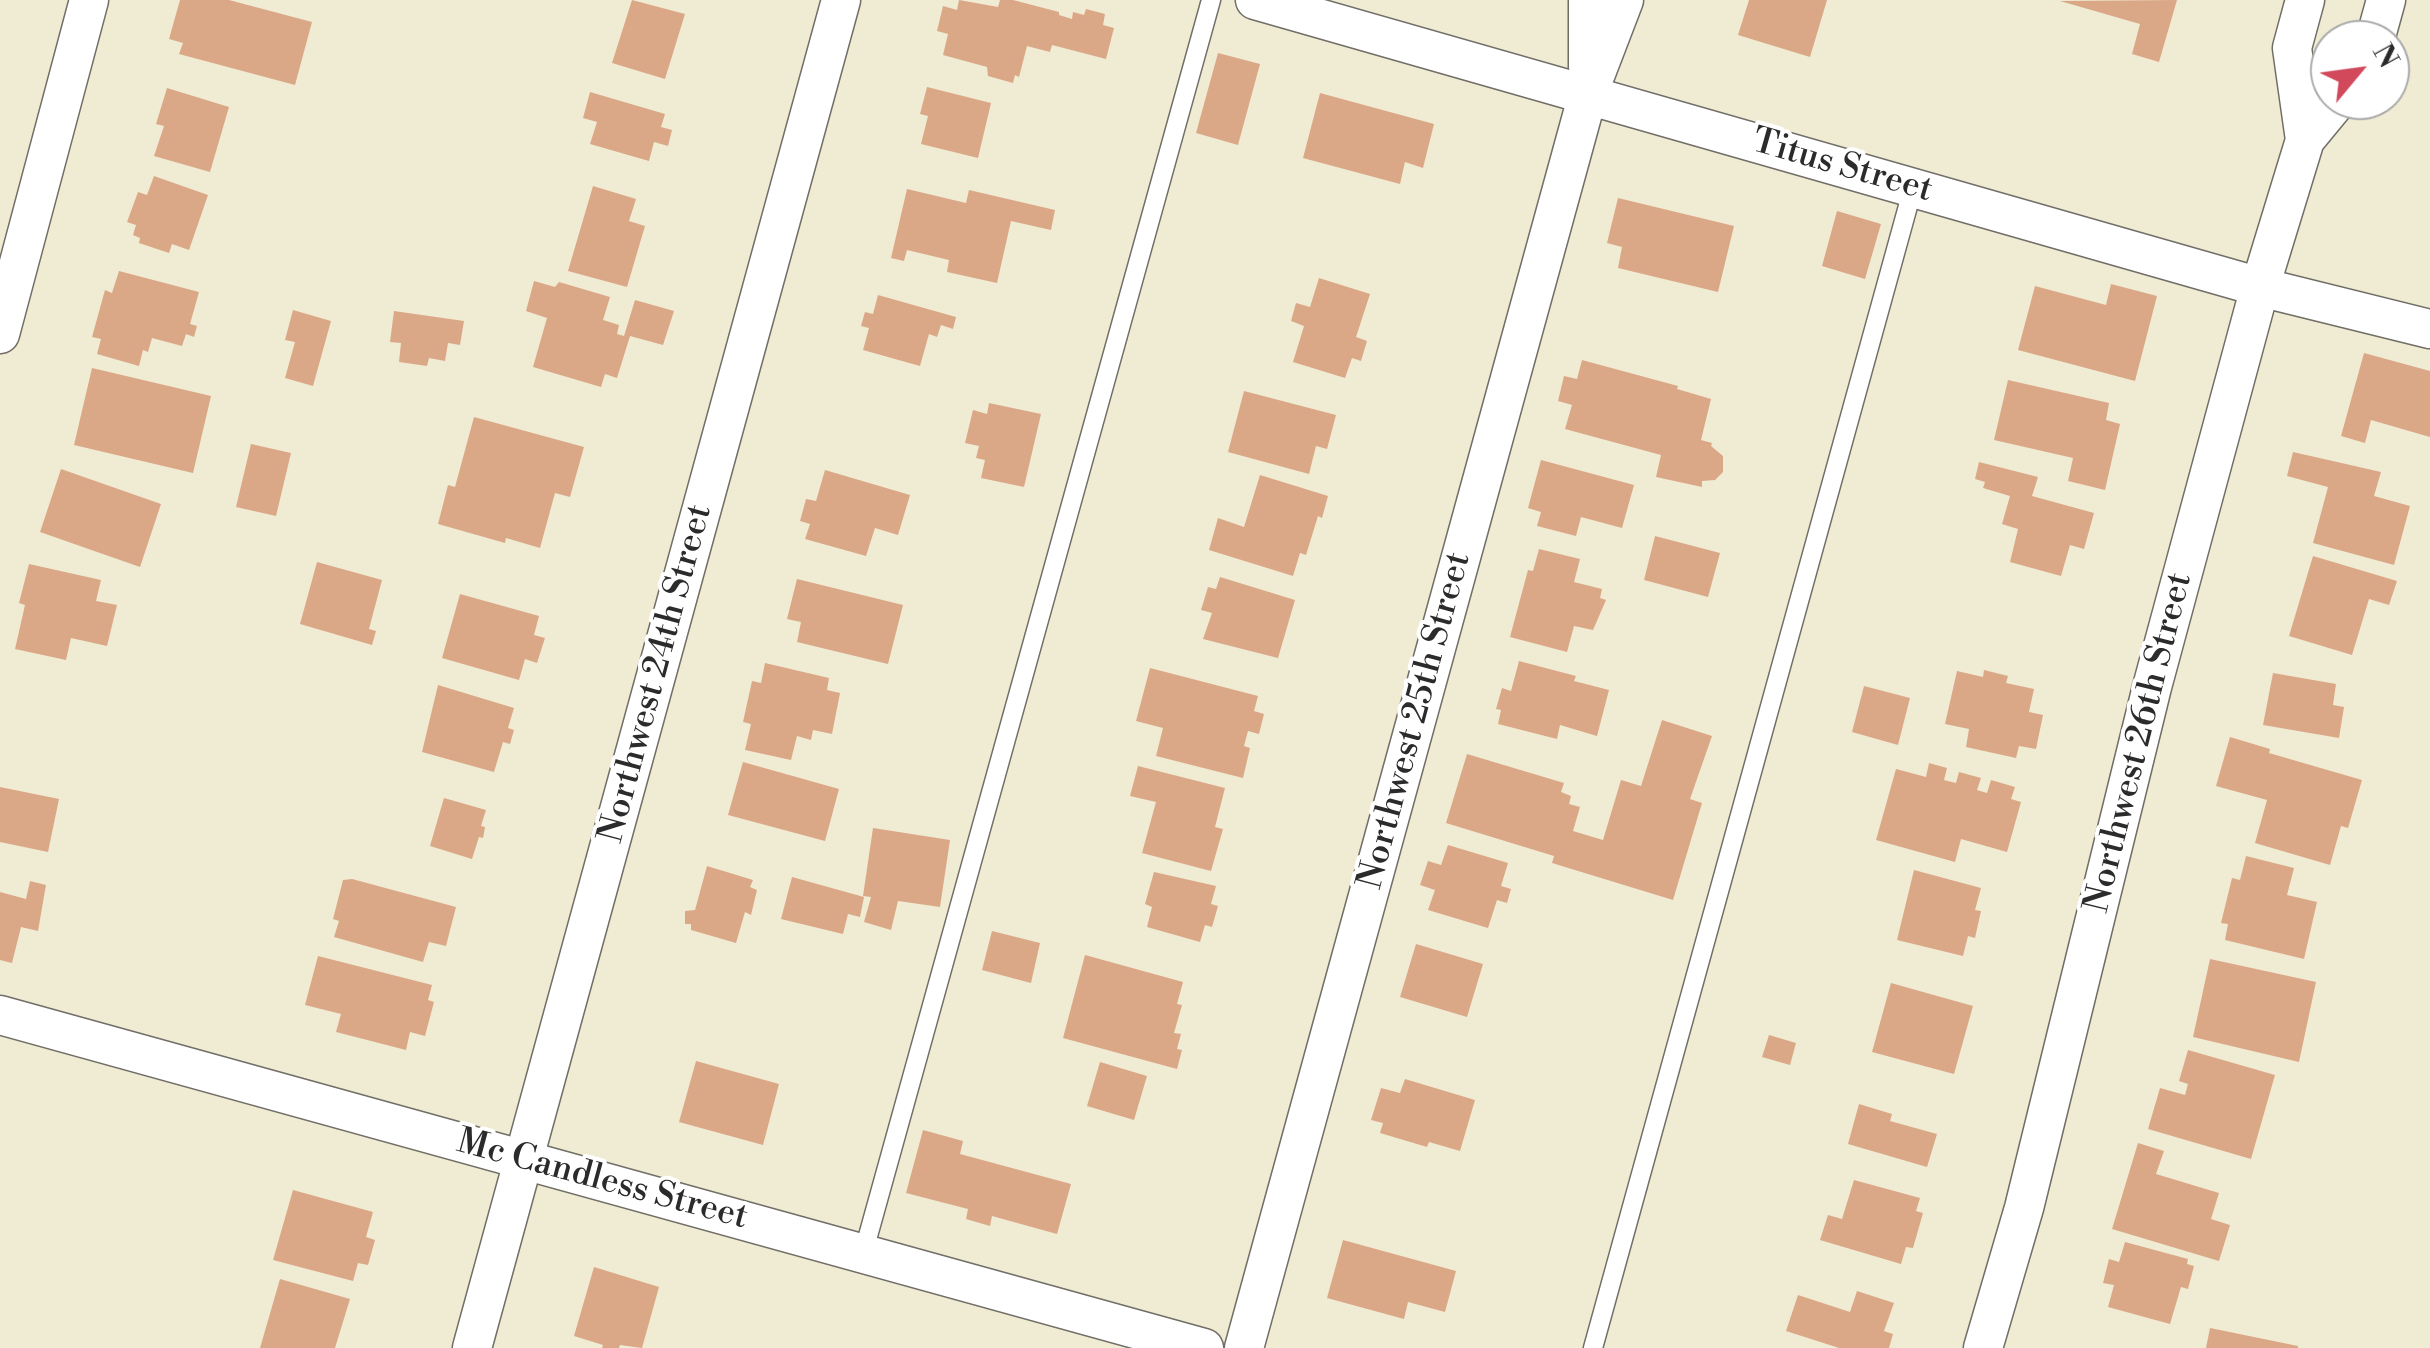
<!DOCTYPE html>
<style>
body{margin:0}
#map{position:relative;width:2430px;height:1348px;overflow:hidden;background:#f0ebd3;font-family:"Libre Bodoni",serif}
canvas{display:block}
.north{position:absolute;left:2310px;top:20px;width:100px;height:100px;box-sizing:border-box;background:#fff;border:2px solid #aaa;border-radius:50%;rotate:61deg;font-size:28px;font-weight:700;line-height:40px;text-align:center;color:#2b2b2b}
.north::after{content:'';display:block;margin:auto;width:35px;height:45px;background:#d1495b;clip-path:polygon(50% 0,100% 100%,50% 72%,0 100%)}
</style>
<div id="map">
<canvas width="2430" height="1348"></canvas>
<div class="north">N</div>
</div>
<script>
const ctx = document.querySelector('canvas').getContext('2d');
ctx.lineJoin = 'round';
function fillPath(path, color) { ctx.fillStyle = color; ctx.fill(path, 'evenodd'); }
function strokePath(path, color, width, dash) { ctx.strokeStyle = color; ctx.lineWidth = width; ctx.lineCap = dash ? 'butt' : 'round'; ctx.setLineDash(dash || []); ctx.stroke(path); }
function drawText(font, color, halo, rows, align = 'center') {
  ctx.font = font + ' "Libre Bodoni",serif'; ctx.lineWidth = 8; ctx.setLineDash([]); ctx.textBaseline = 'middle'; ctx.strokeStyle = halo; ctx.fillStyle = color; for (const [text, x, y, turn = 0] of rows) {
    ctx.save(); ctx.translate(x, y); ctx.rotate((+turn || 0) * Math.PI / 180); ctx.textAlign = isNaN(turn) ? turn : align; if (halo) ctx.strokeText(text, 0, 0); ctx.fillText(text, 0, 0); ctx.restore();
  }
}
fillPath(new Path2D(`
 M 180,0 L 229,0 L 312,22 L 295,85 L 179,54 L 183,43 L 169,39 Z
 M 632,0 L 685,14 L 665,79 L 612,63 Z
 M 959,0 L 998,7 L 1000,0 L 1013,0 L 1059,12 L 1059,15 L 1072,19 L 1073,12 L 1084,15 L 1086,9 L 1105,14 L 1103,25 L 1114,28 L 1106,59 L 1052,45 L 1050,52 L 1027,46 L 1019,77 L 1015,75 L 1013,83 L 988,76 L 987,67 L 943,55 L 948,34 L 937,31 L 943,6 L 957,10 Z
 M 1749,0 L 1827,0 L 1810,57 L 1738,35 Z
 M 2177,0 L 2159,62 L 2132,54 L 2140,24 L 2060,1 Z
 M 1218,53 L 1260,64 L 1238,145 L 1196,133 Z
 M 927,87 L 991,103 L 978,158 L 921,144 L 928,116 L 920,114 Z
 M 167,88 L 229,107 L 210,172 L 154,156 L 164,126 L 156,124 Z
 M 590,92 L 665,114 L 661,127 L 672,130 L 668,146 L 654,142 L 649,161 L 590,144 L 597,122 L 583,118 Z
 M 1320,93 L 1434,124 L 1423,168 L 1405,162 L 1400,184 L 1303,158 Z
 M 154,176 L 208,195 L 189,250 L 172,244 L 169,253 L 139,243 L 140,238 L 133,235 L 136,225 L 127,222 L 138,192 L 147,195 Z
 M 593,186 L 636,199 L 629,221 L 645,226 L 627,287 L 568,271 Z
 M 907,189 L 966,203 L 969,190 L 1055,210 L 1051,230 L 1011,221 L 997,283 L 947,272 L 949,260 L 907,250 L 904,261 L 891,258 Z
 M 1618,198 L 1734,226 L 1718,292 L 1618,268 L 1622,247 L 1607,243 Z
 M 1837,211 L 1881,224 L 1865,279 L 1822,266 Z
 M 119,271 L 199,292 L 190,324 L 197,326 L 194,337 L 186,334 L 182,346 L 152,338 L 148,352 L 143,350 L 139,366 L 97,354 L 101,339 L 92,337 L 105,290 L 112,293 Z
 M 1319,278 L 1370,294 L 1356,337 L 1367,341 L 1361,361 L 1352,358 L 1345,378 L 1293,362 L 1304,326 L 1291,321 L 1296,303 L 1310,307 Z
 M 534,281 L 555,287 L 559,282 L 610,297 L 603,320 L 619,325 L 617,334 L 624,336 L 635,300 L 674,311 L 663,345 L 630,336 L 617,378 L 605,374 L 601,387 L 533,367 L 547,318 L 526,311 Z
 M 2111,284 L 2157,296 L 2135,381 L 2018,350 L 2035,286 L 2106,305 Z
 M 878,295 L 956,317 L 953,329 L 941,325 L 937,337 L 929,334 L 920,366 L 863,350 L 869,328 L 861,326 L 865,312 L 873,314 Z
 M 293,310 L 331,321 L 313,386 L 285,378 L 295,342 L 285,340 Z
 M 394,311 L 464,321 L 460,345 L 448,343 L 445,361 L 429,358 L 427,366 L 399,362 L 401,343 L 390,342 Z
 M 2364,353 L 2430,371 L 2430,437 L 2371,420 L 2365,443 L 2341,436 Z
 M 1582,360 L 1678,386 L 1677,389 L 1711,399 L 1701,440 L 1712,443 L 1711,446 L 1723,456 L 1723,472 L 1715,480 L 1702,481 L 1702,487 L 1656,477 L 1661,455 L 1565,429 L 1572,405 L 1558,401 L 1564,376 L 1577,379 Z
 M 92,368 L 211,396 L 193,473 L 74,445 Z
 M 2008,380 L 2109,403 L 2106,420 L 2120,424 L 2105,490 L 2068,481 L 2073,458 L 1994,440 Z
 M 1244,391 L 1336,415 L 1327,449 L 1316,446 L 1309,474 L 1228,452 Z
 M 989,403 L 1041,414 L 1024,487 L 981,478 L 985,460 L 976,458 L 979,446 L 965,443 L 973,410 L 987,414 Z
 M 474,417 L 584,447 L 570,497 L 555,493 L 540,548 L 506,538 L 505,543 L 438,524 L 448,485 L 455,487 Z
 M 251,444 L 291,453 L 276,516 L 236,507 Z
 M 2293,452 L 2381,472 L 2374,496 L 2410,506 L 2394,565 L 2313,543 L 2328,487 L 2287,476 Z
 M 1541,460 L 1634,485 L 1622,528 L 1581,517 L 1576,536 L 1537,526 L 1541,512 L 1528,508 Z
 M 1979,462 L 2038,477 L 2032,496 L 2094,513 L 2084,549 L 2070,545 L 2061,576 L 2010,562 L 2018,529 L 2002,524 L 2010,496 L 1983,488 L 1985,482 L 1975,479 Z
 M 61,469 L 161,504 L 140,567 L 40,532 Z
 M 825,470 L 910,495 L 898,535 L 875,528 L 866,556 L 805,539 L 810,524 L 800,521 L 806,499 L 816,501 Z
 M 1260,475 L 1328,496 L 1322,518 L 1318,516 L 1306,555 L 1300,553 L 1293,576 L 1209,550 L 1218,518 L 1244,527 Z
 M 1655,536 L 1720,553 L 1708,597 L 1644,580 Z
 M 1539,549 L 1580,559 L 1574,582 L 1602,589 L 1600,598 L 1606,600 L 1593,630 L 1574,626 L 1567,652 L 1510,637 L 1528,570 L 1533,571 Z
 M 2313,556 L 2397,581 L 2389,605 L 2369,599 L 2352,655 L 2289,636 Z
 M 317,562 L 382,580 L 369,629 L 376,631 L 372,645 L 300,624 Z
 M 29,564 L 101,580 L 96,601 L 117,605 L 107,646 L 71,638 L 66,660 L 15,649 L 25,605 L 19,603 Z
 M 1220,577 L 1295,600 L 1278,658 L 1203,639 L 1212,613 L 1201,610 L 1208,587 L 1216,589 Z
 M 797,579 L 903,605 L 888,664 L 797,642 L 801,622 L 787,619 Z
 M 460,594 L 539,616 L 534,635 L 545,638 L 537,663 L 525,659 L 519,680 L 442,658 Z
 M 1519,661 L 1576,676 L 1574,681 L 1609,690 L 1597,736 L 1560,725 L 1557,739 L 1498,724 L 1501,710 L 1496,709 L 1502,688 L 1511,691 Z
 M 765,663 L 829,678 L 827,690 L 840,693 L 832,734 L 813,730 L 811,740 L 797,736 L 791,760 L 745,750 L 751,724 L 743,722 L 752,681 L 761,683 Z
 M 1150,668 L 1258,696 L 1254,711 L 1264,714 L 1259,734 L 1248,731 L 1244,746 L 1250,748 L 1243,778 L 1156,756 L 1163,728 L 1136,721 Z
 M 1984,670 L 2008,676 L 2006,683 L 2034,689 L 2029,712 L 2043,715 L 2036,749 L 2019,746 L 2016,758 L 1966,747 L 1969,729 L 1945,724 L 1957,671 L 1983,677 Z
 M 2273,673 L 2336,684 L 2333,705 L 2344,707 L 2339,738 L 2263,725 Z
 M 438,685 L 514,708 L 508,728 L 514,730 L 510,744 L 503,742 L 494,772 L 422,752 Z
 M 1864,686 L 1910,698 L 1898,745 L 1852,732 Z
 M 1662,720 L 1712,736 L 1690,799 L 1702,803 L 1673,900 L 1552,863 L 1554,856 L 1446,823 L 1467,754 L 1564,783 L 1561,792 L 1571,796 L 1569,804 L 1580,807 L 1573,831 L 1603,840 L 1621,780 L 1641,786 Z
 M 2230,737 L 2270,749 L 2269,753 L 2362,780 L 2348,828 L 2341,826 L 2330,865 L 2255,843 L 2267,800 L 2216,786 Z
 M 743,762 L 839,789 L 825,841 L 728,815 Z
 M 1929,763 L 1947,768 L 1944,780 L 1956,783 L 1959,772 L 1981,778 L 1977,790 L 1987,793 L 1991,780 L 2015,787 L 2011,799 L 2021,802 L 2007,852 L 1961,839 L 1955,862 L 1876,840 L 1896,769 L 1926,777 Z
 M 1138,766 L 1225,788 L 1215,827 L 1223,829 L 1211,871 L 1142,853 L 1156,802 L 1130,796 Z
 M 0,787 L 59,799 L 48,852 L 0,842 Z
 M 444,798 L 486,810 L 481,826 L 485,827 L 483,838 L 479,837 L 472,859 L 430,846 Z
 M 873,828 L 950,840 L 940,907 L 898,901 L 891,930 L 864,922 L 871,897 L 863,896 Z
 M 1448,845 L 1508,863 L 1501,886 L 1511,889 L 1507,903 L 1497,900 L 1488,928 L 1428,910 L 1435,890 L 1420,885 L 1428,861 L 1441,865 Z
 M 2246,856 L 2294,868 L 2287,895 L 2317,902 L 2304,959 L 2225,940 L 2228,924 L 2221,923 L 2232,878 L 2240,880 Z
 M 707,866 L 753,880 L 750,887 L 757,890 L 751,915 L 745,912 L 736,943 L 691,930 L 691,924 L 685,924 L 685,911 L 695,910 Z
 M 1914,870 L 1981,888 L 1975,910 L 1981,911 L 1975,938 L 1968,936 L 1963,956 L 1897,940 Z
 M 1154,872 L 1216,886 L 1211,904 L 1218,906 L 1212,927 L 1205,925 L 1200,942 L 1147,927 L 1152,907 L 1145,904 Z
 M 792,877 L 864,897 L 860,917 L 848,914 L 843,934 L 781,919 Z
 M 352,879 L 456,907 L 446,946 L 429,942 L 423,962 L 334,937 L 339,921 L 333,919 L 343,880 Z
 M 30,881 L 46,885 L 38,931 L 21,927 L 12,963 L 0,960 L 0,892 L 26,899 Z
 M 992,931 L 1040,943 L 1031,983 L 982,970 Z
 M 1416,944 L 1483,964 L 1467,1017 L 1400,997 Z
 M 1085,955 L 1183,982 L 1177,1004 L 1182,1005 L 1174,1033 L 1181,1034 L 1177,1049 L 1182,1050 L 1177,1069 L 1063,1038 Z
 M 318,956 L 432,985 L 428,1000 L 434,1002 L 425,1036 L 410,1032 L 406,1050 L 336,1032 L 341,1014 L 305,1005 Z
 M 2210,959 L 2316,982 L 2299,1062 L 2193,1037 Z
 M 1891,983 L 1973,1006 L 1954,1074 L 1872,1052 Z
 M 1769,1035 L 1796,1043 L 1790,1065 L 1762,1057 Z
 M 2188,1050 L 2275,1075 L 2251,1159 L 2148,1129 L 2160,1088 L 2185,1095 L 2188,1084 L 2179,1081 Z
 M 696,1061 L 779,1084 L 763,1145 L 679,1122 Z
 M 1100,1062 L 1147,1076 L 1134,1120 L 1087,1106 Z
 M 1405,1079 L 1475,1100 L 1460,1151 L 1429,1142 L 1427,1147 L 1380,1133 L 1383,1123 L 1371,1120 L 1381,1088 L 1400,1093 Z
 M 1859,1104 L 1892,1114 L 1890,1121 L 1937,1134 L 1927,1167 L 1848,1144 Z
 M 923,1130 L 963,1141 L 960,1154 L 1071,1184 L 1057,1234 L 992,1216 L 990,1226 L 966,1219 L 968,1209 L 906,1193 Z
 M 2138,1143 L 2164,1151 L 2156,1174 L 2219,1193 L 2211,1219 L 2230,1225 L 2219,1261 L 2112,1229 Z
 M 1854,1180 L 1920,1198 L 1916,1211 L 1923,1213 L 1913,1248 L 1906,1247 L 1901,1264 L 1820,1240 L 1828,1215 L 1842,1219 Z
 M 293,1190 L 373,1212 L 366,1237 L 375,1240 L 368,1265 L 358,1263 L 353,1281 L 273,1260 Z
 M 1343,1240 L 1456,1271 L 1445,1312 L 1408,1302 L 1404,1319 L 1327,1298 Z
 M 2125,1242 L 2188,1259 L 2187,1264 L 2194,1266 L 2188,1289 L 2181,1287 L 2170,1324 L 2108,1307 L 2114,1285 L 2103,1283 L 2109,1259 L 2119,1262 Z
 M 594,1267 L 659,1287 L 642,1348 L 620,1345 L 619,1348 L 602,1348 L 603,1345 L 574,1336 Z
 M 280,1279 L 350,1299 L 335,1348 L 260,1348 Z
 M 1857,1291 L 1894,1303 L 1884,1331 L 1893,1334 L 1889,1348 L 1839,1348 L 1786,1331 L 1798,1295 L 1850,1312 Z
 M 2210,1328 L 2298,1346 L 2298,1348 L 2206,1348 Z`), '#dba887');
const lane = new Path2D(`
 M 863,1254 L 1211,0
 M 1593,1348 L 1913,188`);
const street = new Path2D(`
 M 1255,0 L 2260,287 L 2430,329
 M 1588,0 L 1588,67
 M 2375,40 L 2386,0
 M 2305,140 L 2292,48 L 2305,0
 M 0,334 L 89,0
 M 0,1015 L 1204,1348
 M 472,1348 L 841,0
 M 1244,1348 L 1588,94 L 1624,0
 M 1983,1348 L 2024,1208 L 2152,687 L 2260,287 L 2305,140 L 2338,100`);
strokePath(lane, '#706e66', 21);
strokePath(street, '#706e66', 41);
strokePath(lane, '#fff', 18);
strokePath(street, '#fff', 38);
drawText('35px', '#2b2b2b', '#fff', [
 ["Titus Street",1842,167,16],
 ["Northwest 24th Street",657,674,-75],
 ["Northwest 25th Street",1416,721,-75],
 ["Northwest 26th Street",2140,743,-76],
 ["Mc Candless Street",602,1181,15]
]);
</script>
